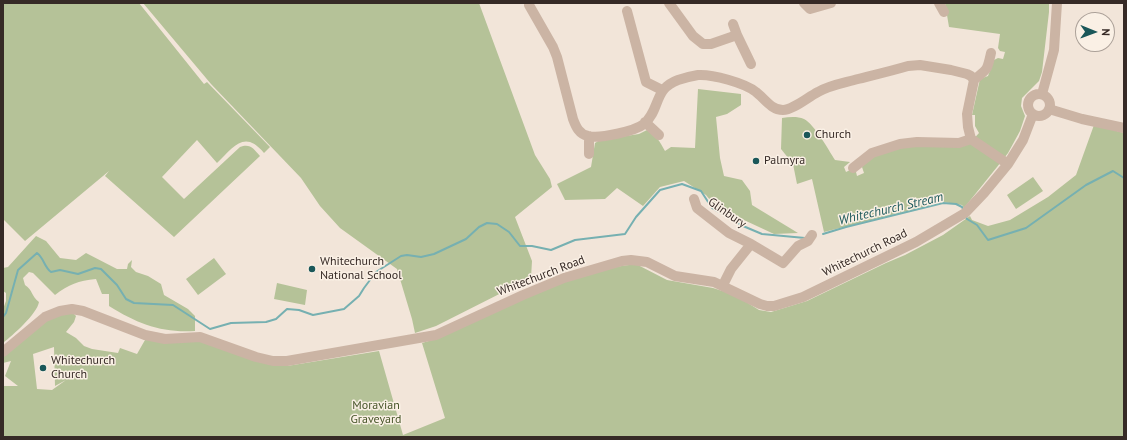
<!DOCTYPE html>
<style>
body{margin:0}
#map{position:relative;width:1127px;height:440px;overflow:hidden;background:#f2e5d9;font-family:"PT Sans",sans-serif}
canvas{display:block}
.frame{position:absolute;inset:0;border:4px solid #362a26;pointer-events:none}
.north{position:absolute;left:1075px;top:12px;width:40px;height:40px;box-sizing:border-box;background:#faf0e5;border:1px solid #aca199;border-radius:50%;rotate:91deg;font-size:11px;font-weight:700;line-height:16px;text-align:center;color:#362a26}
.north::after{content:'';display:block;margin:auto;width:14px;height:18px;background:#1a5759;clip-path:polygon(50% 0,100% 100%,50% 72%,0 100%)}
</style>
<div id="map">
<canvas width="1127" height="440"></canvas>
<div class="frame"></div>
<div class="north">N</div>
</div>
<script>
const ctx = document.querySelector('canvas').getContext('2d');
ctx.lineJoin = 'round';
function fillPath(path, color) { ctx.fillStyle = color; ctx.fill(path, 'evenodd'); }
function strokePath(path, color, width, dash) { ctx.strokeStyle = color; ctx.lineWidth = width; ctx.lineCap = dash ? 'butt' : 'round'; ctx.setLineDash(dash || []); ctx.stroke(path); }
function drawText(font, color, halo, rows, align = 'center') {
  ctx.font = font + ' "PT Sans",sans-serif'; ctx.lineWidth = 3; ctx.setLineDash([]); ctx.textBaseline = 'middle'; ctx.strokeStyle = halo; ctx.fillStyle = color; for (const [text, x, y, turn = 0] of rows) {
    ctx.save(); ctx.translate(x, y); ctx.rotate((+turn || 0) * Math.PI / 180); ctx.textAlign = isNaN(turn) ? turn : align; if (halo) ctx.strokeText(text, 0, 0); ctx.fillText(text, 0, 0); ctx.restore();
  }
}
fillPath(new Path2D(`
 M 3,3 L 139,3 L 204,84 L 207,82 L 270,147 L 264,153 C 244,129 233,148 217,163 L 197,140 L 162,177 L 184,199 L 240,147 C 250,143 254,149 260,156 L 174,237 L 105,176 L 109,171 L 25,241 L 3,219 Z
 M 143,3 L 479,3 L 535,155 L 550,179 L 552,187 L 515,217 L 532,261 L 531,278 L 436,326 L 415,333 L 412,319 L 397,269 L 340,228 L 320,206 L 301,178 L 211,84 Z
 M 945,3 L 1049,3 L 1049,12 L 1042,72 L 1039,81 L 1022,98 L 1021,106 L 1025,116 L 1020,131 L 1008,153 L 997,167 L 964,208 L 962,205 L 943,202 L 824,232 L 812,179 L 797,184 L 793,164 L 781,149 L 782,118 C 789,117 797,116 804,119 C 815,125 828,149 835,160 L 850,162 L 844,167 L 846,172 L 850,170 L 856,172 L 857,176 L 864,173 L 862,167 C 878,142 942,145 969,144 L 979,133 L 975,126 L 975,115 L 972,115 L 980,79 L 988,76 L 994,60 L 998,58 L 1003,59 L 1005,52 L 1000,51 L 998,48 L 1000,34 L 949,27 Z
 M 698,89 L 741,94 L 741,105 L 727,114 L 716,117 L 720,158 L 724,176 L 742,180 L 750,191 L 752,205 L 798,233 L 774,234 L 716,207 L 706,195 L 684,181 L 660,187 L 643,206 L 617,188 L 605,199 L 565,200 L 557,184 L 591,167 L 595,143 L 600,140 L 639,134 L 647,130 C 656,134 660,142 665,151 L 671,147 L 695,148 Z
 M 1094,125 L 1103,127 L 1124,133 L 1124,437 L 3,437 L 3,386 L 18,386 L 5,376 L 11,361 L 3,363 L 3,357 L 43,323 L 62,314 L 74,314 L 76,316 L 74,322 L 66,332 L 76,338 L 84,346 L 92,349 L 118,353 L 120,348 L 137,354 L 145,340 L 203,341 L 267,364 L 287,366 L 379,351 L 403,435 L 445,418 L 422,343 L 442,337 L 535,291 L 614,267 L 636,264 L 667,280 L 713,288 L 735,295 L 759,310 L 771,312 L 807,301 L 886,263 L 905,255 L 943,235 L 970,216 L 972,220 L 988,226 L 1010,220 L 1048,197 L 1076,175 ZM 54,347 L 55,386 L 66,380 L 52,390 L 37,389 L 33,354 Z
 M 1033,177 L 1043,191 L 1016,209 L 1007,195 Z
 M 36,236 L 46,241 L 60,258 L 76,260 L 86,253 L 117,269 L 127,269 L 128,264 L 132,260 L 131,267 L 136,272 L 148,276 L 161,284 L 164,295 L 188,309 L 195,316 L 195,331 C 161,333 138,324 109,306 L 109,294 L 102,294 L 96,279 C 78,281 69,284 55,295 L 33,273 L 29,272 L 23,278 L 25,285 C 33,290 31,296 39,302 C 37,314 13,335 3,343 L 3,309 L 6,301 L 6,293 L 3,291 L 3,268 L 8,267 Z
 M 214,258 L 226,274 L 198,295 L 186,279 Z
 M 277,283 L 307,290 L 305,305 L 274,299 Z`), '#b5c298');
strokePath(new Path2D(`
 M 966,217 L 967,219 L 977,225 L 988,240 L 1026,228 L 1086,185 L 1113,171 L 1124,178
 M 823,234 L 846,227 L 943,203 L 956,204 L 962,207 L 963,209
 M 3,317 L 6,313 L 18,270 L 37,253 C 44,258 44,267 51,272 L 60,270 L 78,274 L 95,268 L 101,269 L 117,285 L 126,299 L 134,303 L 173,305 L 210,329 L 231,323 L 266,322 L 276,319 L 287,309 L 299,310 L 313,315 L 344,309 L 359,296 L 364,288 L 376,272 L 401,256 L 407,255 L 421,257 L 434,254 L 466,239 L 479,227 L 487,223 L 497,224 L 509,232 L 520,246 L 532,246 L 551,250 L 575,240 L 625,234 L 636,217 L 660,190 L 682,184 L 701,191 L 712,208 L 743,226 L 762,234 L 805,238`), '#76b0b1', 2);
strokePath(new Path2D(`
 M 669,3 L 693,36 L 703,44 L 711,44 L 737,35 L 733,24
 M 804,3 L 810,9 L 831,3
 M 939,3 L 944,12
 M 529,5 L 553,47 L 557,57 L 573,119 C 576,127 579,134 588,136 C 600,139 635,131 644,124 C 661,109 653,89 678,80 C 684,78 692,76 698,75 C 712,74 745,83 756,92 C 764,98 771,110 783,110 C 793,110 808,97 818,92 C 830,85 844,83 858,79 C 874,75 891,71 908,66 L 920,65 L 951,70 L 967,74 L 971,76 L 974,80
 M 627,11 L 646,82 L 662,90
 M 737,35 L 751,64
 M 1042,94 L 1054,50 L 1057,3
 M1028 105a11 11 0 1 1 22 0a11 11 0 1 1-22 0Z
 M 1049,109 L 1082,119 L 1124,128
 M 645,122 L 659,135
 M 589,136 L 589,154
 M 971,139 L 968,127 L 967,114 L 974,80 C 988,68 987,71 991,53
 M 853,168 L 872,153 L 900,144 L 917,142 L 959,143 L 971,139 L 1008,164
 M 694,199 L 697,208 L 729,233 L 751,244 L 731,269 L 723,285
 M 751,244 L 783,263 L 798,246 L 808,241 L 812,235
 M 3,352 L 45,317 L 60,311 L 72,309 L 83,311 L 145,335 L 165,339 L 200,337 L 256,357 L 273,361 L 287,361 L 436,335 L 523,295 L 564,278 L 622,261 L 631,260 L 647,262 L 675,276 L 714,282 L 760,304 L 767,306 L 774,306 L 803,297 L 916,242 L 965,213 L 984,193 L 1008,164 L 1023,140 L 1033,114`), '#cbb4a4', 10);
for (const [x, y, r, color] of [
 [807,135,4,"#1a5759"],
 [756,161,4,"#1a5759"],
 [312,269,4,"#1a5759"],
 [43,368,4,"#1a5759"]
]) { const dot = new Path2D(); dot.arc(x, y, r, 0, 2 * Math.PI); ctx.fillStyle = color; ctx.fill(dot); strokePath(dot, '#faf0e5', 1.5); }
drawText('12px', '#362a26', '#faf0e5', [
 ["Church",815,135],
 ["Palmyra",764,161],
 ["Whitechurch",320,262],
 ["National School",320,276],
 ["Whitechurch",51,361],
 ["Church",51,375]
], 'left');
drawText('12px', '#362a26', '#faf0e5', [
 ["Glinbury",727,213,35],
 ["Whitechurch Road",865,253,-26],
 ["Whitechurch Road",541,276,-21]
]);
drawText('12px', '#475529', '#faf0e5', [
 ["Moravian",376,406],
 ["Graveyard",376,420]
]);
drawText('italic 13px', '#1a5759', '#faf0e5', [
 ["Whitechurch Stream",891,209,-13]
]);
</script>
